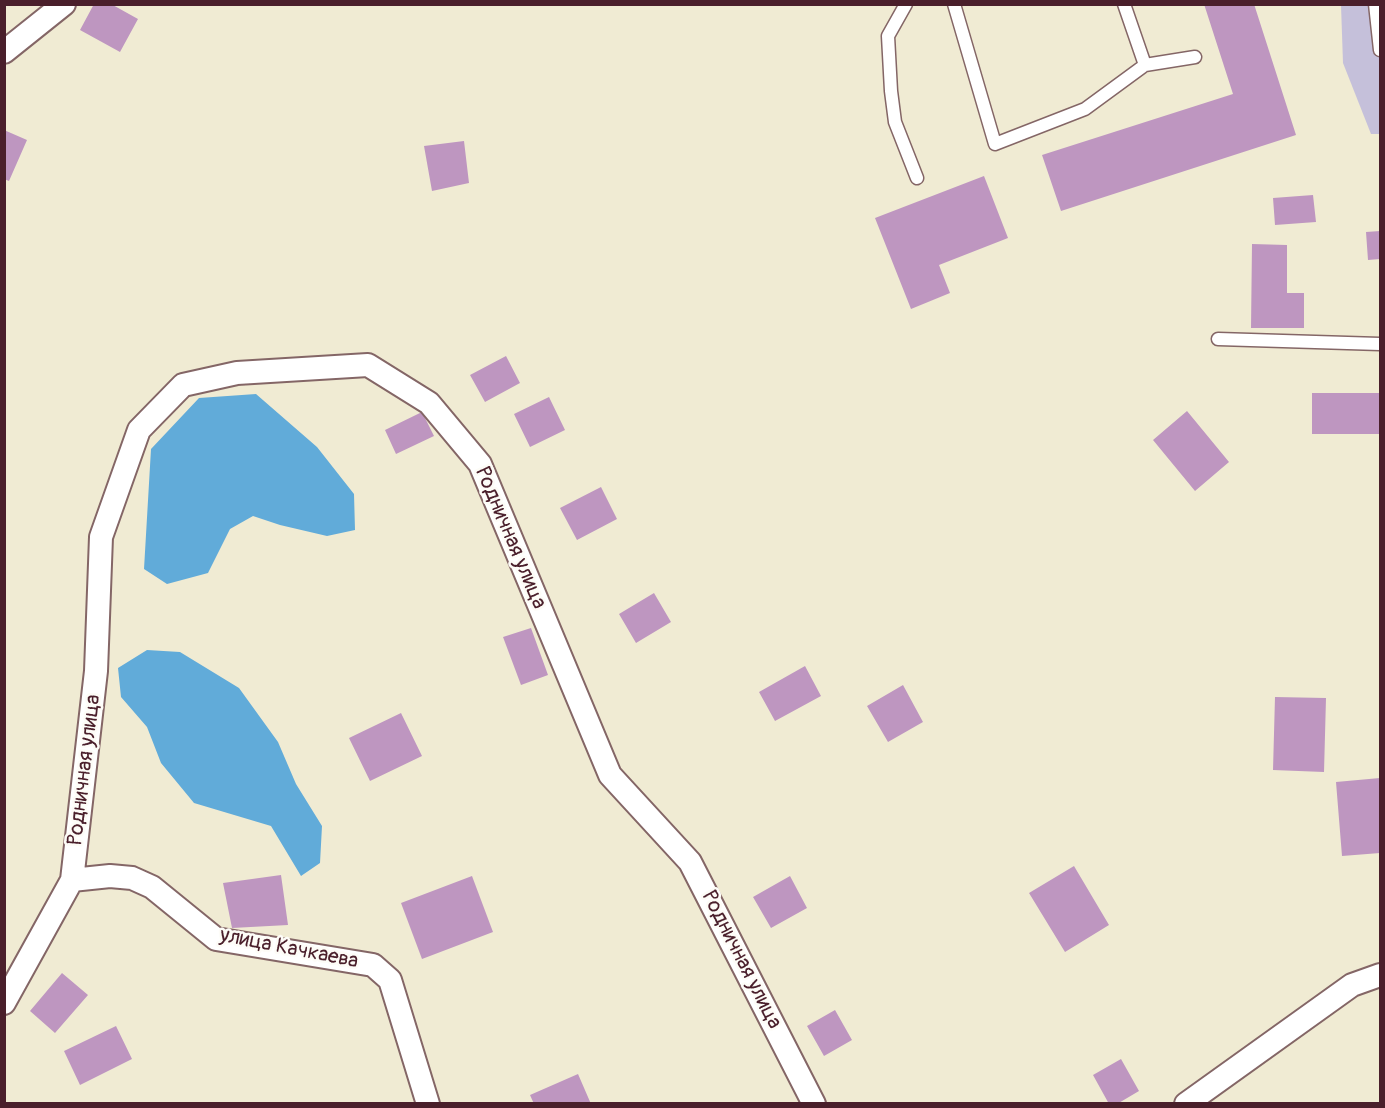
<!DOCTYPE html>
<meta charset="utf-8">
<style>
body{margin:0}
#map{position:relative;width:1385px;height:1108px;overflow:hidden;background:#f0ebd3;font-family:Pangolin,sans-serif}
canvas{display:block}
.frame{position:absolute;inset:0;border:6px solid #4a1f2b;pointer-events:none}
</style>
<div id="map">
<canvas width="1385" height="1108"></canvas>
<div class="frame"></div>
</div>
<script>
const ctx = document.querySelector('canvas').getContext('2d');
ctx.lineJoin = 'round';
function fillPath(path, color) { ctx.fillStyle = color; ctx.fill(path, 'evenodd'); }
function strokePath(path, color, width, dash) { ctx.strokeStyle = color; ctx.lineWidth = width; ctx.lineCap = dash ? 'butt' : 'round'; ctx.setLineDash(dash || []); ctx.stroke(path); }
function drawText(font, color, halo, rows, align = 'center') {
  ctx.font = font + ' Pangolin,sans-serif'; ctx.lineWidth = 5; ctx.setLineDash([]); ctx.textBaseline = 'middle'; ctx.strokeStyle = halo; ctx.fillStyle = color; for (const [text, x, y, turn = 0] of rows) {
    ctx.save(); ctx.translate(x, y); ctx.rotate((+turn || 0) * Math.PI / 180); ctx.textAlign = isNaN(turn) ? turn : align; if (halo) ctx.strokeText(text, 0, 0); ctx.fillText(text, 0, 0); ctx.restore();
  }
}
fillPath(new Path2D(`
 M 1341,5 L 1380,5 L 1380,134 L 1371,134 L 1343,63 Z`), '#c5c0da');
fillPath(new Path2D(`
 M 256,394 L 317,447 L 354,494 L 355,530 L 327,536 L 280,525 L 253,516 L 230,529 L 208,573 L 167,584 L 144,569 L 151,449 L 199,398 Z
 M 147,650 L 180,652 L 239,688 L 278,742 L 296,784 L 322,826 L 320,863 L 301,876 L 271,826 L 194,803 L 161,763 L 147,727 L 121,697 L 118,668 Z`), '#61abd9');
fillPath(new Path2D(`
 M 94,4 L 111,4 L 138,19 L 120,52 L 80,30 Z
 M 1204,4 L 1254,4 L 1296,135 L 1061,211 L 1042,155 L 1233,94 Z
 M 4,130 L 27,140 L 9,181 L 4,179 Z
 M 464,141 L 469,183 L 432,191 L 424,146 Z
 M 984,176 L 1008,238 L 939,265 L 950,293 L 911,309 L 875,218 Z
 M 1313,195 L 1316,222 L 1275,225 L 1273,198 Z
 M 1380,231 L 1380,259 L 1368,260 L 1366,232 Z
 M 1252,244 L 1287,245 L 1287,293 L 1304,293 L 1304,328 L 1251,328 Z
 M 506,356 L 520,383 L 485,402 L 470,375 Z
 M 1312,393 L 1380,393 L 1380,434 L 1312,434 Z
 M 549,397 L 565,430 L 530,447 L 514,414 Z
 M 1187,411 L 1229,462 L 1195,491 L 1153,440 Z
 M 422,412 L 434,436 L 396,454 L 385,430 Z
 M 601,487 L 617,519 L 577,540 L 560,508 Z
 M 654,593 L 671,622 L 636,643 L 619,614 Z
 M 531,628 L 548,675 L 521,685 L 503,637 Z
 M 805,666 L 821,696 L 775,721 L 759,692 Z
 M 903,685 L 923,722 L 888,742 L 867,706 Z
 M 1275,697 L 1326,698 L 1324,772 L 1273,770 Z
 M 401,713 L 422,756 L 370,781 L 349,738 Z
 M 1380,778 L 1380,853 L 1342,856 L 1336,782 Z
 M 1074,866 L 1109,925 L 1065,952 L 1029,893 Z
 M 281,875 L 288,925 L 232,928 L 223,883 Z
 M 472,876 L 493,932 L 422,959 L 401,903 Z
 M 790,876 L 807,908 L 771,928 L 753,897 Z
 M 62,973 L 88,995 L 55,1033 L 30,1011 Z
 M 835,1010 L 852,1040 L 824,1056 L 807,1026 Z
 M 116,1026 L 132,1059 L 80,1085 L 64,1051 Z
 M 1121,1059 L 1139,1091 L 1117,1104 L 1109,1104 L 1093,1075 Z
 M 578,1074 L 591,1104 L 534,1104 L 530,1095 Z`), '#be96c0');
const service = new Path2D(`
 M 906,4 L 888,36 L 891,91 L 895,122 L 917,178
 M 954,4 L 995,144 L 1085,109 L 1145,65 L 1124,4
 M 1375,4 L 1380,50
 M 1145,65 L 1195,57
 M 1218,339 L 1380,344`);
const minor = new Path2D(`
 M 4,52 L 64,4
 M 72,880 L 110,876 L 132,878 L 152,887 L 216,939 L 373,965 L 390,980 L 428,1104
 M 4,1003 L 72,880 L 96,671 L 101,537 L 139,430 L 183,385 L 237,373 L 368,365 L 429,403 L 480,464 L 610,775 L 690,862 L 814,1104
 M 1186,1104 L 1352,985 L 1380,975`);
strokePath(service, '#846666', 15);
strokePath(minor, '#846666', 26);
strokePath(service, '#fff', 12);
strokePath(minor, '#fff', 22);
drawText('21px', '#4a1f2b', '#fdfcf7', [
 ["Родничная улица",510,538,67],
 ["Родничная улица",85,770,-83],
 ["улица Качкаева",289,949,11],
 ["Родничная улица",741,960,63]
]);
</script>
